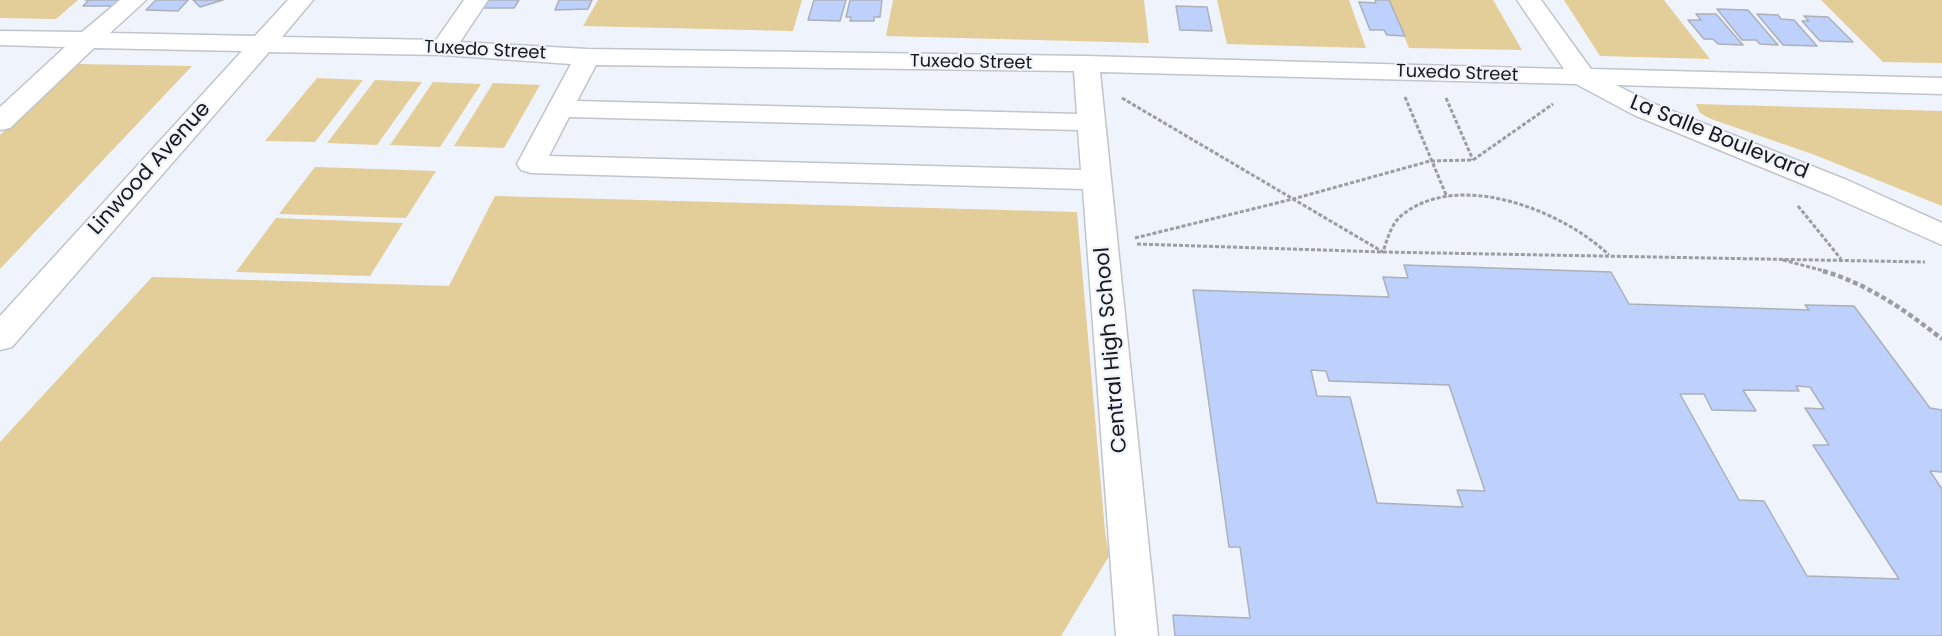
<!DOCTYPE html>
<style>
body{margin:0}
canvas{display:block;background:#eff3fb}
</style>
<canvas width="1942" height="636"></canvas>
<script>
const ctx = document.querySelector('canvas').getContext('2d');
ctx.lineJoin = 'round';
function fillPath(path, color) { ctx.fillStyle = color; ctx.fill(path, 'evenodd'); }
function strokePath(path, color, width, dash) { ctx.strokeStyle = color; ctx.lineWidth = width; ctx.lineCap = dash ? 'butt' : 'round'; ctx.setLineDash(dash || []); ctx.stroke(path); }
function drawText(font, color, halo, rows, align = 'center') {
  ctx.font = font + ' Poppins,sans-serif'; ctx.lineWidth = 4.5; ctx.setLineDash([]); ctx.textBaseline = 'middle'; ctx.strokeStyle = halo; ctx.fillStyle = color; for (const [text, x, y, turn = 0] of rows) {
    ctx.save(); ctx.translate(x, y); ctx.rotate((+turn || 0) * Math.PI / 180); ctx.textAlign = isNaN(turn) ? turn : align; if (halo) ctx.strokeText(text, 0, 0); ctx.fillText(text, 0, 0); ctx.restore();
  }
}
fillPath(new Path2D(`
 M 0,0 L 78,0 L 56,19 L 0,18 Z
 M 598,0 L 802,0 L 793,31 L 583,26 Z
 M 893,0 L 1144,0 L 1149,43 L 886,36 Z
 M 1217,0 L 1349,0 L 1366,48 L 1227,44 Z
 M 1389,0 L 1493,0 L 1522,50 L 1409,48 Z
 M 1564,0 L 1664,0 L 1710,59 L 1600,56 Z
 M 1821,0 L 1942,0 L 1942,63 L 1883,62 Z
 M 76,64 L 192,66 L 0,269 L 0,135 Z
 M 317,78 L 363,80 L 315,142 L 265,141 Z
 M 375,80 L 422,82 L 377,145 L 327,143 Z
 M 433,82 L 481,84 L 440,147 L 390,145 Z
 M 493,83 L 540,85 L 504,148 L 454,146 Z
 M 1696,104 L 1942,111 L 1942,206 L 1815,155 L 1711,119 L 1700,113 Z
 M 315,167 L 436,171 L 406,218 L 279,214 Z
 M 495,196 L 1077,212 L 1105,531 L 1109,556 L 1061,636 L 0,636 L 0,442 L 152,277 L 449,286 Z
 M 276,218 L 403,223 L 370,276 L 236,272 Z`), '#e3cd98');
const building = new Path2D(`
 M 85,0 L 119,0 L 113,6 L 83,6 L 89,0 Z
 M 156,0 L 188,0 L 178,11 L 146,10 Z
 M 193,0 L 223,0 L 200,7 Z
 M 488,0 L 519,0 L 514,8 L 483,8 Z
 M 559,0 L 592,0 L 588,9 L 555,10 Z
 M 814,0 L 846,0 L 840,21 L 808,20 Z
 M 850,0 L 882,0 L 880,17 L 874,17 L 874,21 L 850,21 L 851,17 L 846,17 Z
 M 1375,0 L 1389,0 L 1405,36 L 1387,35 L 1384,30 L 1370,30 L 1359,2 L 1376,3 Z
 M 1176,6 L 1207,7 L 1212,31 L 1180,30 Z
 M 1717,9 L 1748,10 L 1778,45 L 1760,44 L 1756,40 L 1742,40 Z
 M 1696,14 L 1716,14 L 1743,45 L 1718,44 L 1713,39 L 1704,39 L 1688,20 L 1701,20 Z
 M 1757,14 L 1778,15 L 1781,19 L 1794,20 L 1817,46 L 1783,45 Z
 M 1804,16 L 1828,17 L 1853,42 L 1820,41 L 1802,21 L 1809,21 Z
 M 1404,265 L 1611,272 L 1629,304 L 1809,310 L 1805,305 L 1854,306 L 1930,408 L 1942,410 L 1942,472 L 1930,471 L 1942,489 L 1942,636 L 1175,636 L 1173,615 L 1250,618 L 1240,547 L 1229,547 L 1193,290 L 1389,297 L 1383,277 L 1408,278 ZM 1311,370 L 1326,371 L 1329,381 L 1449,385 L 1485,491 L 1457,490 L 1463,507 L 1377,503 L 1350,397 L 1317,396 ZM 1796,386 L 1810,387 L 1824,409 L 1805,408 L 1829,445 L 1813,445 L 1899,579 L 1807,576 L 1764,501 L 1739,500 L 1680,394 L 1704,394 L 1712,410 L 1756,411 L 1743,390 L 1799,391 Z`);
fillPath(building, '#bdd1fc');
strokePath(building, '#acb0b8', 1.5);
const minor = new Path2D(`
 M 120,0 L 146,0 L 110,33 L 255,36 L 288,0 L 313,0 L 282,37 L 436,40 L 464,0 L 488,0 L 460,42 L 587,49 L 1086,56 L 1564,69 L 1517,0 L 1541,0 L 1591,69 L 1942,78 L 1942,94 L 1616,85 L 1652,103 L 1847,180 L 1942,223 L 1942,245 L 1827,194 L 1634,115 L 1576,84 L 1100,72 L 1158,636 L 1116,636 L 1083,189 L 531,173 L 521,170 L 517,164 L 571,64 L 443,55 L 269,52 L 12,347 L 0,350 L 0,316 L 242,51 L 94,48 L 10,128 L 0,130 L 0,107 L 65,47 L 0,45 L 0,31 L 82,32 ZM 596,65 L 1074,71 L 1077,114 L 577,101 ZM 569,117 L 1078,130 L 1081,170 L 549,156 Z`);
strokePath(minor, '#c0c4cb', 3);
strokePath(new Path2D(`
 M 1405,97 L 1447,197
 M 1122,98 L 1383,252 C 1387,240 1391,224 1402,215 C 1459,169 1563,211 1609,255
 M 1446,98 L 1473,160
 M 1798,206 L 1841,259
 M 1135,238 L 1293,199 L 1430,161 L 1473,160 L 1553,104
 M 1137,244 L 1383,252 L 1925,262
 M 1783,260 L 1828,272`), '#9a9da3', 3, [4, 2]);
strokePath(new Path2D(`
 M 1823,271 C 1868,284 1905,310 1942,339`), '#9a9da3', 4.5, [5, 3]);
fillPath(minor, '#fff');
drawText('18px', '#16181a', '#eff3fb', [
 ["Tuxedo Street",485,51,3],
 ["Tuxedo Street",971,63,1],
 ["Tuxedo Street",1457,74,2]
]);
drawText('21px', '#16181a', '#eff3fb', [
 ["La Salle Boulevard",1719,138,22],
 ["Linwood Avenue",150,169,-48],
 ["Central High School",1112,350,-95]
]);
</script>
